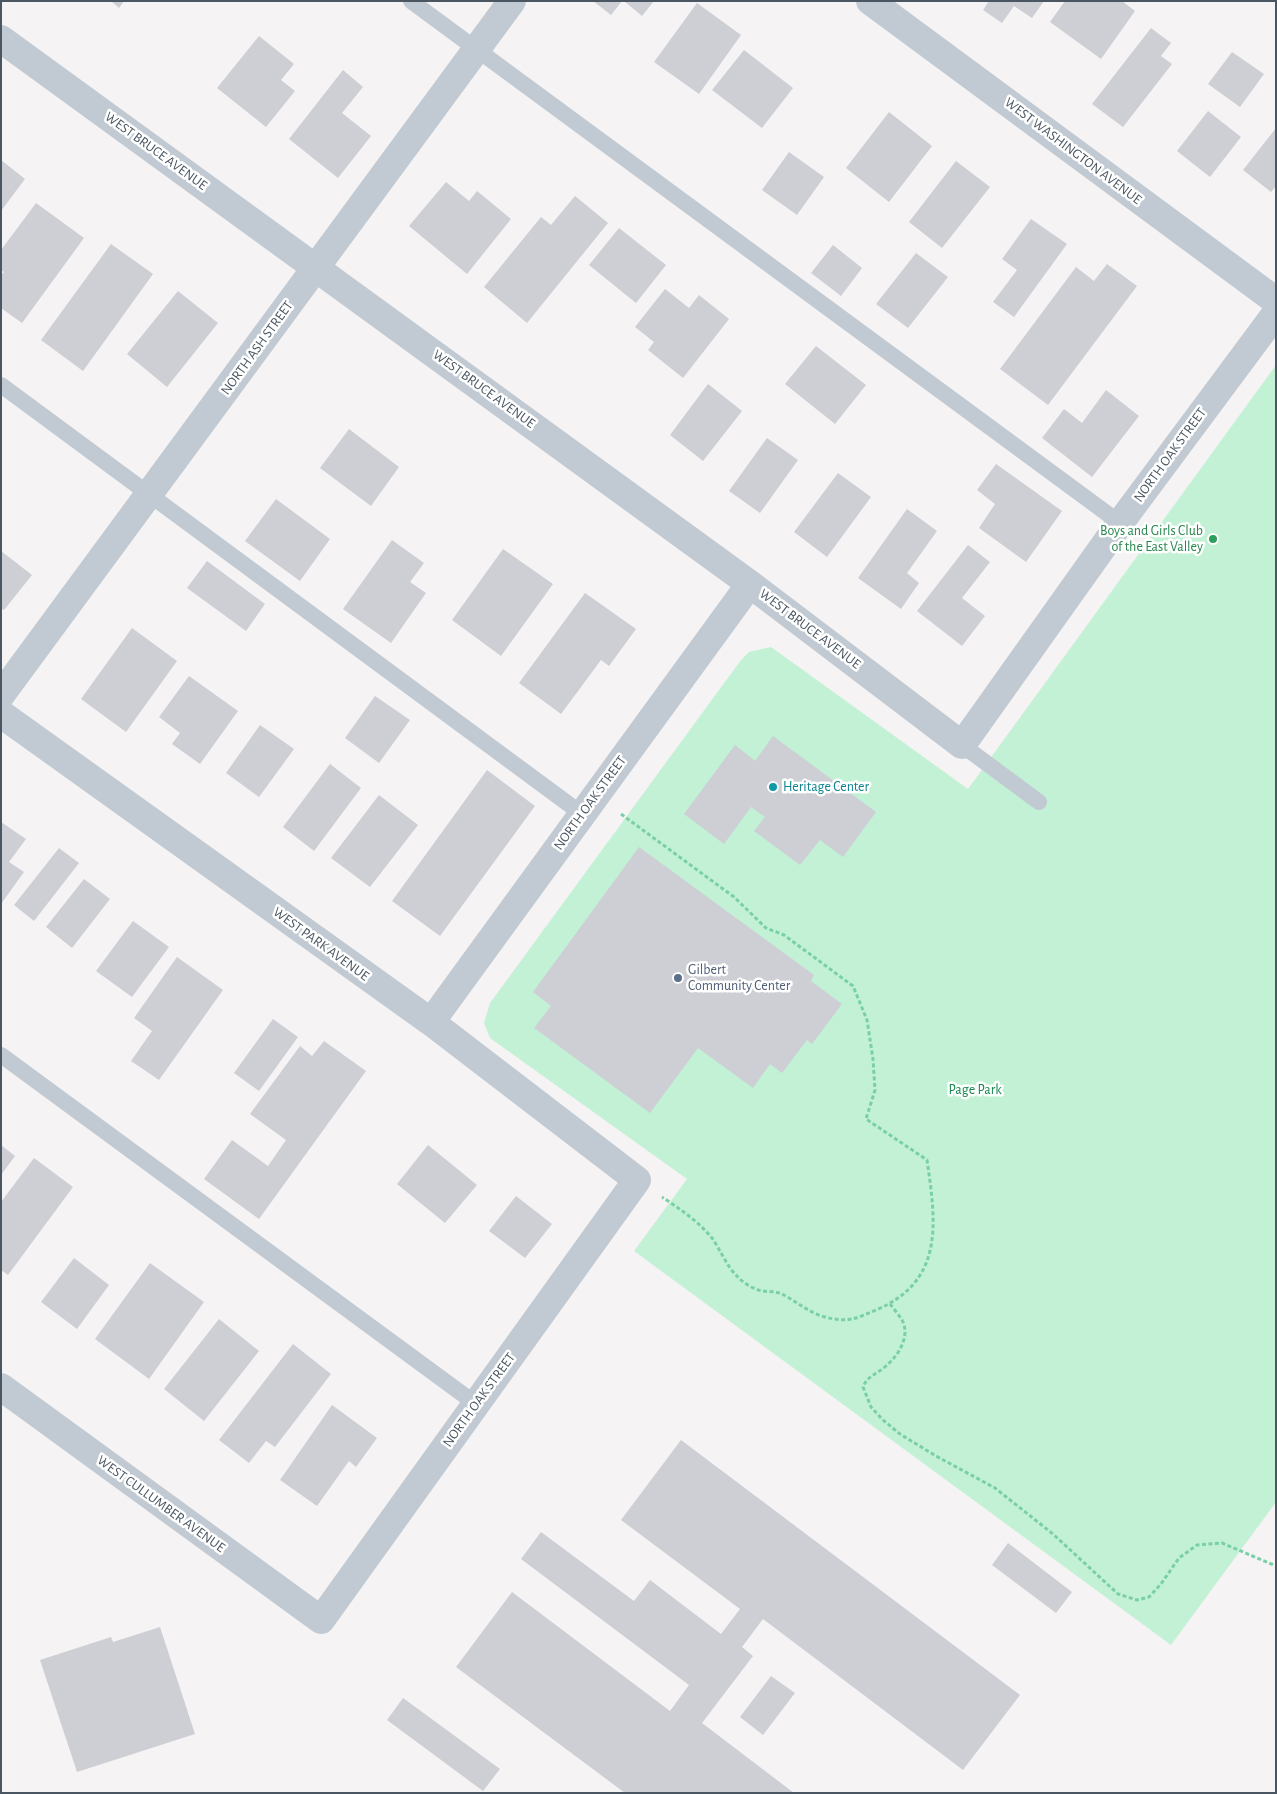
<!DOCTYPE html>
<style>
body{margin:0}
#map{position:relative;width:1277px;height:1794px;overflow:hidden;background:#f5f3f3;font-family:"Alegreya Sans",sans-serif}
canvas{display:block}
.frame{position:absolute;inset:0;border:2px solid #4a5661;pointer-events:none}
</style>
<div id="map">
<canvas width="1277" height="1794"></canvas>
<div class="frame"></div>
</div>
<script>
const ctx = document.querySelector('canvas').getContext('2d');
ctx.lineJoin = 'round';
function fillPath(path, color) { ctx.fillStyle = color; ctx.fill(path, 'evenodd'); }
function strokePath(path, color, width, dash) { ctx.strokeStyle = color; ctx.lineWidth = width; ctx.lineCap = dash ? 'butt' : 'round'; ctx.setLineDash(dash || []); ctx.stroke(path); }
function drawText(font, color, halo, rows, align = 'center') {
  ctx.font = font + ' "Alegreya Sans",sans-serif'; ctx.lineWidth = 5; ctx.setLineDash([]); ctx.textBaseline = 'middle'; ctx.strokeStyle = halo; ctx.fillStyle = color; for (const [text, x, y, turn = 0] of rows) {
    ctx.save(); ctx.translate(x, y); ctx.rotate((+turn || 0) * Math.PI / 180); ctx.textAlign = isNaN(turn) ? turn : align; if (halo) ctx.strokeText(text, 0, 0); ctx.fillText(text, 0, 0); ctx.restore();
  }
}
fillPath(new Path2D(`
 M 1276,365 L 1276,1502 L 1171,1645 L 634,1251 L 687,1179 L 490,1038 L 484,1023 L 490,1003 L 741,660 L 749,652 L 771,647 L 968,789 Z`), '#c3f1d5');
fillPath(new Path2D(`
 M 111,1 L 124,1 L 119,8 Z
 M 593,1 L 622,1 L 611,15 Z
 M 624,1 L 654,1 L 642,16 Z
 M 989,1 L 1044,1 L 1032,18 L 1014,6 L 1002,23 L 983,10 Z
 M 1065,1 L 1122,1 L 1135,11 L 1101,59 L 1050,22 Z
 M 697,3 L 741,35 L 699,94 L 654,62 Z
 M 1151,28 L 1171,43 L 1161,56 L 1172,64 L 1123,127 L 1092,104 Z
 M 259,36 L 294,64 L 281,80 L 295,91 L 266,127 L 217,88 Z
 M 744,50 L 793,88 L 762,128 L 712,90 Z
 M 1232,52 L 1264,74 L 1240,107 L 1208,84 Z
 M 343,70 L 363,87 L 342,113 L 371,136 L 338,178 L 289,139 Z
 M 1208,111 L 1241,137 L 1210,177 L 1177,151 Z
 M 889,112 L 932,146 L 889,202 L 846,168 Z
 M 1276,128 L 1276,186 L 1271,192 L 1243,170 Z
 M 789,152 L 824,177 L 797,215 L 762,190 Z
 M 1,160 L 25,179 L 1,211 Z
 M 956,161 L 990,187 L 942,248 L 909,222 Z
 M 446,182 L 469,201 L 477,191 L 511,219 L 467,274 L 409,226 Z
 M 575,196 L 608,223 L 527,323 L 484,287 L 541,217 L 551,225 Z
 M 36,203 L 84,238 L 22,323 L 1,308 L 1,275 L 4,272 L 1,270 L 1,250 Z
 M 1031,219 L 1067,244 L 1014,317 L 993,302 L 1017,270 L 1002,259 Z
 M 619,228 L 666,265 L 636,303 L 589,265 Z
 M 111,244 L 153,274 L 83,371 L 41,340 Z
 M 833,245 L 862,268 L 841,296 L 811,273 Z
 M 916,253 L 948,277 L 908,328 L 876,304 Z
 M 1107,264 L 1137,286 L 1048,405 L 1000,369 L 1076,267 L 1094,281 Z
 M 665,289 L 689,308 L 699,295 L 729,319 L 683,378 L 648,350 L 654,342 L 635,327 Z
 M 178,291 L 218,323 L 167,387 L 127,354 Z
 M 816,346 L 866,385 L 835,424 L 785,384 Z
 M 708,384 L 742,411 L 703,461 L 670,435 Z
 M 1106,390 L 1139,416 L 1092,477 L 1042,438 L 1064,409 L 1082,423 Z
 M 349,429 L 399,467 L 371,506 L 320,468 Z
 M 767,438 L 798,460 L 760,513 L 729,491 Z
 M 996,464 L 1062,511 L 1026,562 L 979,528 L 995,504 L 977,490 Z
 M 838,473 L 871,497 L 827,557 L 794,532 Z
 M 276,499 L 330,539 L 300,581 L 245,541 Z
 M 907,509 L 937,531 L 907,573 L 919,583 L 901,609 L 858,578 Z
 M 392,540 L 424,563 L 410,582 L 426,593 L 391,643 L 343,609 Z
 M 968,545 L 990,562 L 962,598 L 985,616 L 962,646 L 917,611 Z
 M 503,549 L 553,584 L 501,656 L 452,620 Z
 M 1,551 L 32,575 L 4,610 L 1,608 Z
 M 207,561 L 265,604 L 246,631 L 187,588 Z
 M 585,593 L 636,629 L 609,666 L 601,660 L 561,714 L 519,683 Z
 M 132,628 L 177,661 L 126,732 L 81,699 Z
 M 189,676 L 238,711 L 200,764 L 172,744 L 180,733 L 159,717 Z
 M 375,696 L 410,720 L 379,763 L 345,738 Z
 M 260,725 L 294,749 L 259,797 L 226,773 Z
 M 773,736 L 876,812 L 843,857 L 820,840 L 800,865 L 754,831 L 765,817 L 751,807 L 724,844 L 684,814 L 735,745 L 755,761 Z
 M 330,764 L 361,788 L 314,851 L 283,827 Z
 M 487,770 L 535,806 L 440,936 L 392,901 Z
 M 379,795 L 418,825 L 370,887 L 331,858 Z
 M 1,822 L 26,839 L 9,862 L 24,872 L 1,904 Z
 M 639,847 L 814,975 L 811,981 L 842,1004 L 812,1044 L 807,1040 L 782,1073 L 770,1064 L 753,1088 L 698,1048 L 650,1113 L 534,1028 L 551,1006 L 533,992 Z
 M 59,848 L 79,863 L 34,921 L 14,905 Z
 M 84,879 L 110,899 L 72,948 L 46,927 Z
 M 133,921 L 169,947 L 132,997 L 96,971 Z
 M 177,957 L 223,990 L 159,1080 L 131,1061 L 152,1031 L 134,1018 Z
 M 273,1019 L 298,1037 L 259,1091 L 234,1073 Z
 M 324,1041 L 366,1071 L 259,1219 L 204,1179 L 232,1140 L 268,1166 L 286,1140 L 250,1114 L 300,1046 L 312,1056 Z
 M 1,1145 L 15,1156 L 1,1175 Z
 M 428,1145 L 477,1185 L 445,1223 L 397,1184 Z
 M 34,1158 L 73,1187 L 8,1275 L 1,1270 L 1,1202 Z
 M 516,1196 L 552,1224 L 525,1258 L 489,1231 Z
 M 74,1258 L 109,1285 L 77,1329 L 41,1302 Z
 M 150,1263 L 204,1302 L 149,1379 L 95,1339 Z
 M 219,1319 L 259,1351 L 204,1421 L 164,1389 Z
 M 293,1344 L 331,1374 L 275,1447 L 266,1441 L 249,1463 L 219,1440 Z
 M 332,1405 L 377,1438 L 356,1467 L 349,1461 L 317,1506 L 280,1480 Z
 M 681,1440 L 1020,1695 L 963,1770 L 763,1619 L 742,1647 L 753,1656 L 702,1723 L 794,1793 L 625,1793 L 456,1667 L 512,1592 L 670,1711 L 689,1685 L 521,1559 L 541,1532 L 634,1601 L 650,1580 L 721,1634 L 740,1609 L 621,1520 Z
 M 1008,1543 L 1072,1592 L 1056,1613 L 992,1565 Z
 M 160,1627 L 195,1734 L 77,1772 L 40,1660 L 111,1637 L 113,1642 Z
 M 771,1676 L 795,1693 L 763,1735 L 740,1717 Z
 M 403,1698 L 500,1769 L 483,1791 L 387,1720 Z`), '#cdcfd5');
strokePath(new Path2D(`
 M 621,814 L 734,897 L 766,928 L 784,935 L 853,986 L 867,1020 L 873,1059 L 875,1090 L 866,1119 L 927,1160 C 936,1222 945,1281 876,1310 C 855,1319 848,1323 825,1317 C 809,1313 796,1301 782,1294 C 774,1290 764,1293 756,1289 C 750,1287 741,1281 737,1276 C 727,1267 720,1249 712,1238 C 698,1221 680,1209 662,1197
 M 890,1304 C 894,1309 899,1315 902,1320 C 911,1336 898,1356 886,1366 C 876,1375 868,1375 863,1387 L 871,1407 L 883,1420 L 900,1434 L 936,1456 L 995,1488 L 1053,1534 L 1118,1594 L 1137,1600 L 1149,1597 L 1161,1584 L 1179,1558 L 1197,1545 L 1222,1543 L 1276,1566`), '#7ad0a6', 3, [4, 2.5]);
strokePath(new Path2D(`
 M 411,1 L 1120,523
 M 1,385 L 582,814
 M 962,745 L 1039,802
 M 1,1055 L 476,1404`), '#c1cad2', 16);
strokePath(new Path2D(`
 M 870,1 L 1276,301
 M 1,39 L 750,584 L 962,745 L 1120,523 L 1276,313
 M 1,695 L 512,1
 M 1,714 L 431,1022 L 637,1180 L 321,1620 L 1,1387
 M 431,1022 L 750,584`), '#c1cad2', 28);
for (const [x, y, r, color] of [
 [1213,539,5,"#2e9e5b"],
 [773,787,5,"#0f9aa8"],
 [678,978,5,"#5c6f8a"]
]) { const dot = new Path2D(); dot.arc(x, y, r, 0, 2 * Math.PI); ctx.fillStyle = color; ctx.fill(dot); strokePath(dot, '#fff', 2); }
drawText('14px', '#4a5661', '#fff', [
 ["WEST BRUCE AVENUE",156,151,36],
 ["WEST WASHINGTON AVENUE",1073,151,37],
 ["NORTH ASH STREET",257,348,-54],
 ["WEST BRUCE AVENUE",484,389,36],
 ["NORTH OAK STREET",1170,455,-54],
 ["WEST BRUCE AVENUE",810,629,37],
 ["NORTH OAK STREET",590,803,-54],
 ["WEST PARK AVENUE",321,944,36],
 ["NORTH OAK STREET",479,1400,-54],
 ["WEST CULLUMBER AVENUE",161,1504,36]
]);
drawText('14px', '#27864d', '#fff', [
 ["Boys and Girls Club",1203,531],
 ["of the East Valley",1203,547]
], 'right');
drawText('14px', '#0d838f', '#fff', [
 ["Heritage Center",783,787]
], 'left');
drawText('14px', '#4e5e75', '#fff', [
 ["Gilbert",688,970],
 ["Community Center",688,986]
], 'left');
drawText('14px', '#17864f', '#fff', [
 ["Page Park",975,1090]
]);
</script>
